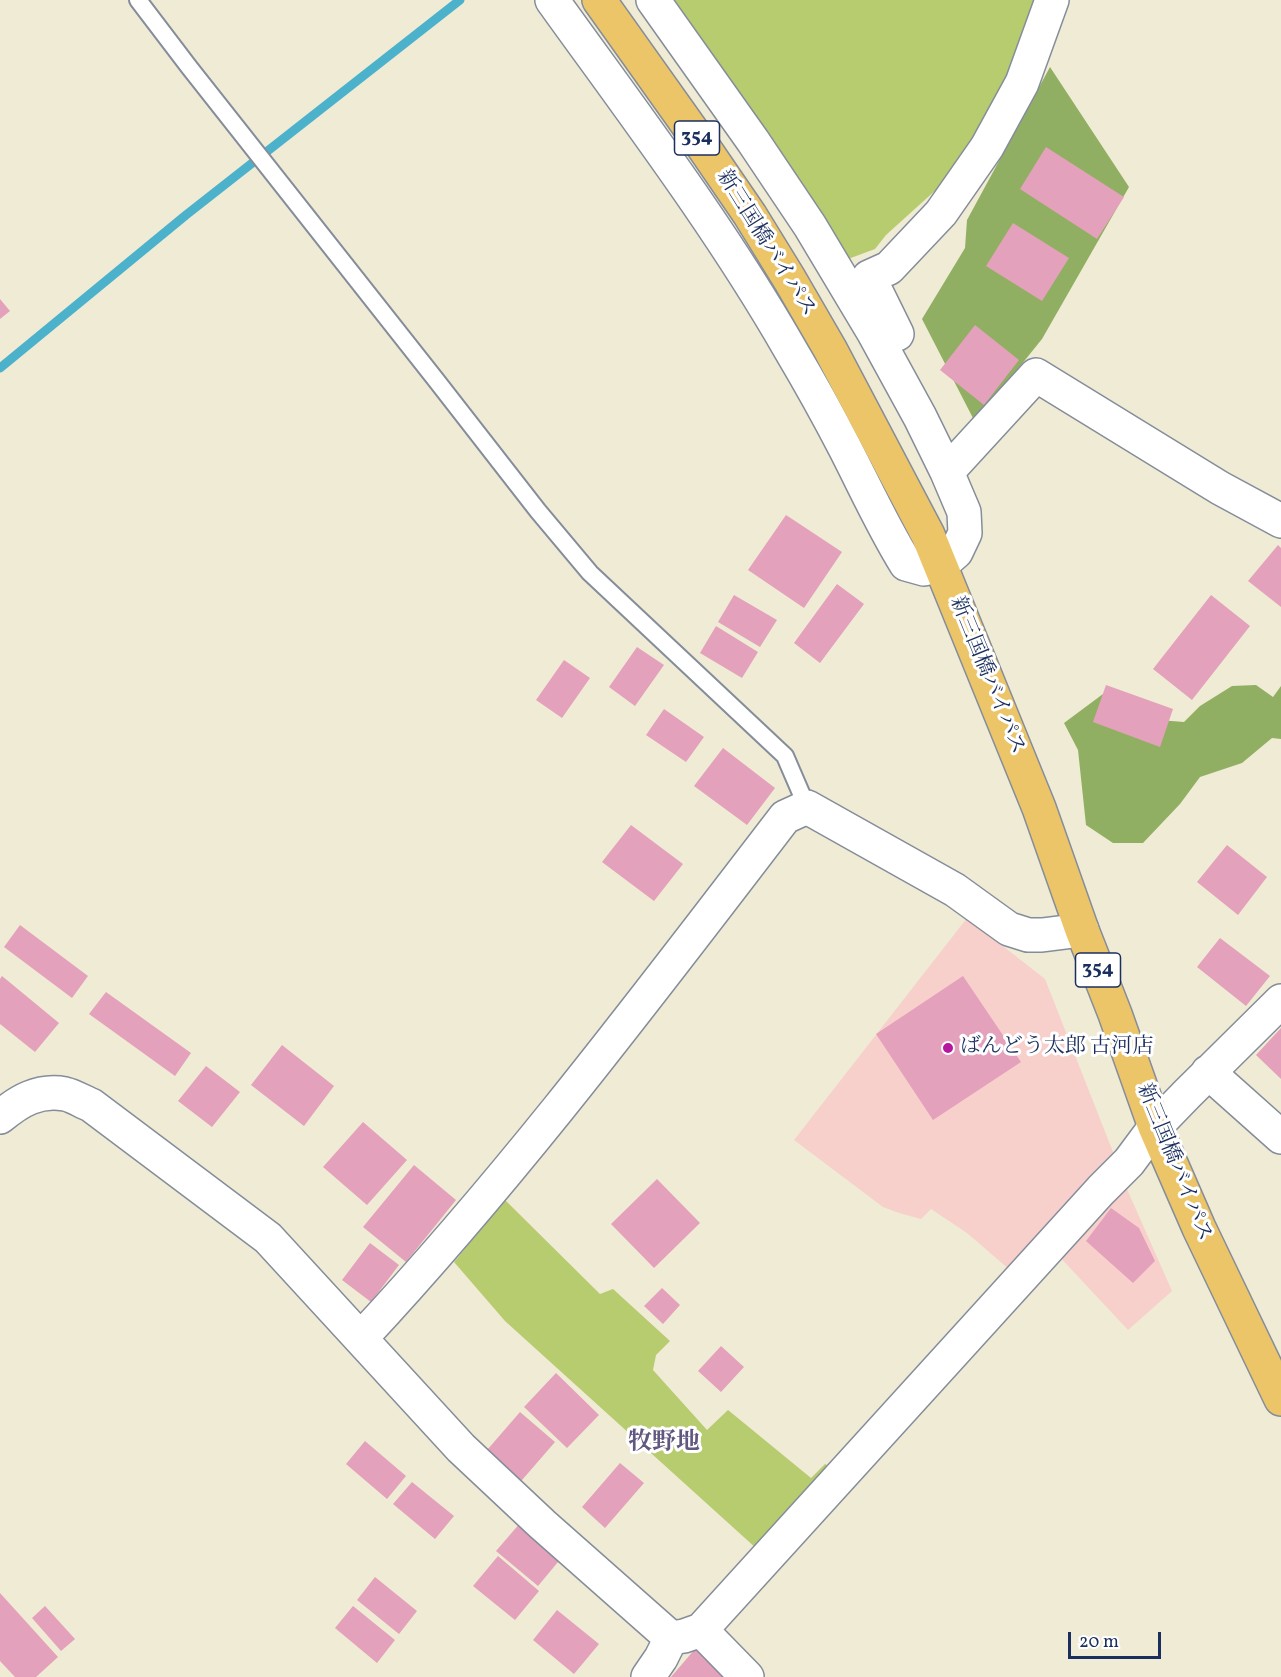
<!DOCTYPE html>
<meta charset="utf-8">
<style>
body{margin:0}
#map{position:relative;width:1281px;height:1677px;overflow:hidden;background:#efebd5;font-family:Vollkorn,serif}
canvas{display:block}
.scale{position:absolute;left:1068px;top:1632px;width:93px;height:27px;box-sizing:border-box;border:3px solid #1b2f5e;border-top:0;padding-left:8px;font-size:18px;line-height:21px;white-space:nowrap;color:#1b2f5e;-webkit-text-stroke:4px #fff;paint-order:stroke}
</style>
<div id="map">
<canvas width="1281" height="1677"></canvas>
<div class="scale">20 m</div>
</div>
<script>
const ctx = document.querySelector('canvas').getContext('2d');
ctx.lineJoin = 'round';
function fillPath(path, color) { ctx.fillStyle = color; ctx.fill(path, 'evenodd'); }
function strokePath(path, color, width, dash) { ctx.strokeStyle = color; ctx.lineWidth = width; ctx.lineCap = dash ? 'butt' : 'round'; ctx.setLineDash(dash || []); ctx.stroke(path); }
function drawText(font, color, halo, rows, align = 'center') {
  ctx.font = font + ' Vollkorn,"Noto Serif JP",serif'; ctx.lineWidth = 6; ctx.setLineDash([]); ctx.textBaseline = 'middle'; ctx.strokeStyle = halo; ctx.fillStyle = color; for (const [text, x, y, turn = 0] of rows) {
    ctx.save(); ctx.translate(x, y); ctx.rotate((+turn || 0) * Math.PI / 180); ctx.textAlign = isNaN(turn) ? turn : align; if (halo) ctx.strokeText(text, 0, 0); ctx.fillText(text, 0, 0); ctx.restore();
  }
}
fillPath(new Path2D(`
 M 967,918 L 1045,979 L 1115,1157 L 1010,1270 L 967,1233 L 931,1209 L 921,1219 L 899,1213 L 883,1207 L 794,1140 Z
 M 1123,1180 L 1172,1291 L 1128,1330 L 1056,1253 Z`), '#f7d0cc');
fillPath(new Path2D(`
 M 671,0 L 1042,0 L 1004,98 L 949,175 L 938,188 L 886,235 L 875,249 L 848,259 Z
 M 505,1200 L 600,1294 L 613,1289 L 670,1341 L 656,1355 L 653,1370 L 707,1430 L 728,1410 L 811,1478 L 825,1464 L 830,1467 L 757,1549 L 505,1321 L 454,1262 Z`), '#b7cb6f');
fillPath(new Path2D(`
 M 1050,67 L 1129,187 L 1042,339 L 975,422 L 922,319 L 965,248 L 967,220 Z
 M 1256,685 L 1273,697 L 1281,686 L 1281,739 L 1272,738 L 1242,763 L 1200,777 L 1180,804 L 1143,843 L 1113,843 L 1086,825 L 1078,750 L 1064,723 L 1103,694 L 1134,718 L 1184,722 L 1200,706 L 1232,686 Z`), '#91af62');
strokePath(new Path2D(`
 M 0,368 L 186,215 L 460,0`), '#4cb2cb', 9);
fillPath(new Path2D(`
 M 1046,147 L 1124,197 L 1097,239 L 1020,189 Z
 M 1013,223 L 1069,258 L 1042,301 L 986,266 Z
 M 0,299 L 10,311 L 0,319 Z
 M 975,325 L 1019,360 L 984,405 L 940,370 Z
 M 786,515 L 842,552 L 804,608 L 748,570 Z
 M 1278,545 L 1281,548 L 1281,607 L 1248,581 Z
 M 837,584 L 864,604 L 820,663 L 794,643 Z
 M 734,595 L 777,620 L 760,647 L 718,622 Z
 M 1211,595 L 1250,626 L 1192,700 L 1153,669 Z
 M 716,626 L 758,652 L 742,678 L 700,653 Z
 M 637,647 L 664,665 L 635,706 L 609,687 Z
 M 564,660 L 590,678 L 562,718 L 536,700 Z
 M 1106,685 L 1173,709 L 1160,747 L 1093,722 Z
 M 664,709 L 704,737 L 686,762 L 646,735 Z
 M 723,748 L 775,788 L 747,825 L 694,786 Z
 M 631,825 L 683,864 L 654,901 L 602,862 Z
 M 1227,845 L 1267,877 L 1238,915 L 1197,882 Z
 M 20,925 L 88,976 L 72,998 L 4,947 Z
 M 1220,938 L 1270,976 L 1246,1006 L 1197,967 Z
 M 2,976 L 59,1023 L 35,1052 L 0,1024 L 0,979 Z
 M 963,976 L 1021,1062 L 933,1120 L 876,1034 Z
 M 106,992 L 191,1053 L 175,1076 L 89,1014 Z
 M 1281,1028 L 1281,1079 L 1256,1055 Z
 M 282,1045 L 334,1086 L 304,1126 L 251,1085 Z
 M 206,1066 L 240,1092 L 212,1127 L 178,1101 Z
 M 363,1122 L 407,1160 L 367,1205 L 323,1167 Z
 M 414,1165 L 456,1200 L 406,1262 L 363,1227 Z
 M 657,1179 L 700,1223 L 654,1268 L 611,1224 Z
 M 1111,1208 L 1139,1228 L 1155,1261 L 1133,1283 L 1086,1241 Z
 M 370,1243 L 399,1265 L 371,1302 L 342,1280 Z
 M 662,1288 L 680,1305 L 663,1324 L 644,1306 Z
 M 721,1346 L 744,1367 L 721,1392 L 698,1371 Z
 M 556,1373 L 599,1415 L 567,1448 L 524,1407 Z
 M 520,1412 L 555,1442 L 516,1487 L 481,1457 Z
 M 365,1441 L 406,1476 L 387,1499 L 346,1464 Z
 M 620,1463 L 644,1483 L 605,1528 L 582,1507 Z
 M 412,1482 L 454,1516 L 435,1539 L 393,1504 Z
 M 521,1522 L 563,1556 L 538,1586 L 496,1551 Z
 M 498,1556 L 539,1591 L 515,1620 L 473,1586 Z
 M 375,1577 L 417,1611 L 399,1634 L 357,1600 Z
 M 0,1593 L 58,1657 L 36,1677 L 15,1677 L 0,1661 Z
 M 45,1606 L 75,1639 L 61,1651 L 32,1618 Z
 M 353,1606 L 395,1640 L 377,1663 L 335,1628 Z
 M 557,1610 L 599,1644 L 574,1674 L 533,1640 Z
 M 695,1649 L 728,1677 L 671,1677 Z`), '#e4a1bb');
const lane = new Path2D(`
 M 138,0 L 189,67 L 436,380 L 538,511 L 590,573 L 785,756 L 807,807`);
const street = new Path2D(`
 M 552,0 C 634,114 720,227 790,349 C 809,381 828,415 845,448 C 865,487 883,527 906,564 L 924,569 L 941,565 L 956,552 L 965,533 L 964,512 L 947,472 L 920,417 L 874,333 L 810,226 L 753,141 L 653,0
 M 897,334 L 869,277 L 889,268 L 941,213 L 987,147 L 1022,83 L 1052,0
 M 947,472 L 1036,375 L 1220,488 L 1281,521
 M 1208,1072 L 1281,1137
 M 0,1117 C 19,1101 39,1089 65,1094 C 74,1096 83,1102 91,1105 L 268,1238 L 461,1448 L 542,1524 L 671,1638 L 684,1636 L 701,1630 L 1101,1190 L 1129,1162 L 1155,1127 L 1187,1094 L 1281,1001
 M 361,1338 C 514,1174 649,994 785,817 L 807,807 L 955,890 L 1009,929 L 1028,935 L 1042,935 L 1082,930
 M 701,1630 L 747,1677
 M 648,1677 L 661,1658 L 671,1638`);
const highway = new Path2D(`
 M 599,0 L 700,142 L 750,215 L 790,280 L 830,349 L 928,535 L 1039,808 L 1082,930 L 1115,1014 L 1155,1127 L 1199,1228 L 1281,1399`);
strokePath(lane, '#858d9a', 20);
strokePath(street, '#858d9a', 36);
strokePath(highway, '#858d9a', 36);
strokePath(lane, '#fff', 16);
strokePath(street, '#fff', 33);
strokePath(highway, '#edc569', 33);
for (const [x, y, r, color] of [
 [948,1048,6,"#b5179e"]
]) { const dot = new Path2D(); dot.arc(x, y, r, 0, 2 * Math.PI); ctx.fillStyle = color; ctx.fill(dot); strokePath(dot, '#fff', 2); }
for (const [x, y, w] of [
 [697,138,45],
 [1098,970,45]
]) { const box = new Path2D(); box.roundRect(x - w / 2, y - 17, w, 34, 4.5); ctx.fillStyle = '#fff'; ctx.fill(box); strokePath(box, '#1b2f5e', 1.5); }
drawText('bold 20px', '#1b2f5e', null, [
 ["354",697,138],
 ["354",1098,970]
]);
drawText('21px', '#1b2f5e', '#fff', [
 ["新三国橋バイパス",765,244,58],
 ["新三国橋バイパス",986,676,68],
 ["新三国橋バイパス",1173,1163,68]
]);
drawText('21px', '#1b2f5e', '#fff', [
 ["ばんどう太郎 古河店",960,1048]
], 'left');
drawText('bold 24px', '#61577f', '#fff', [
 ["牧野地",664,1445]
]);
</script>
